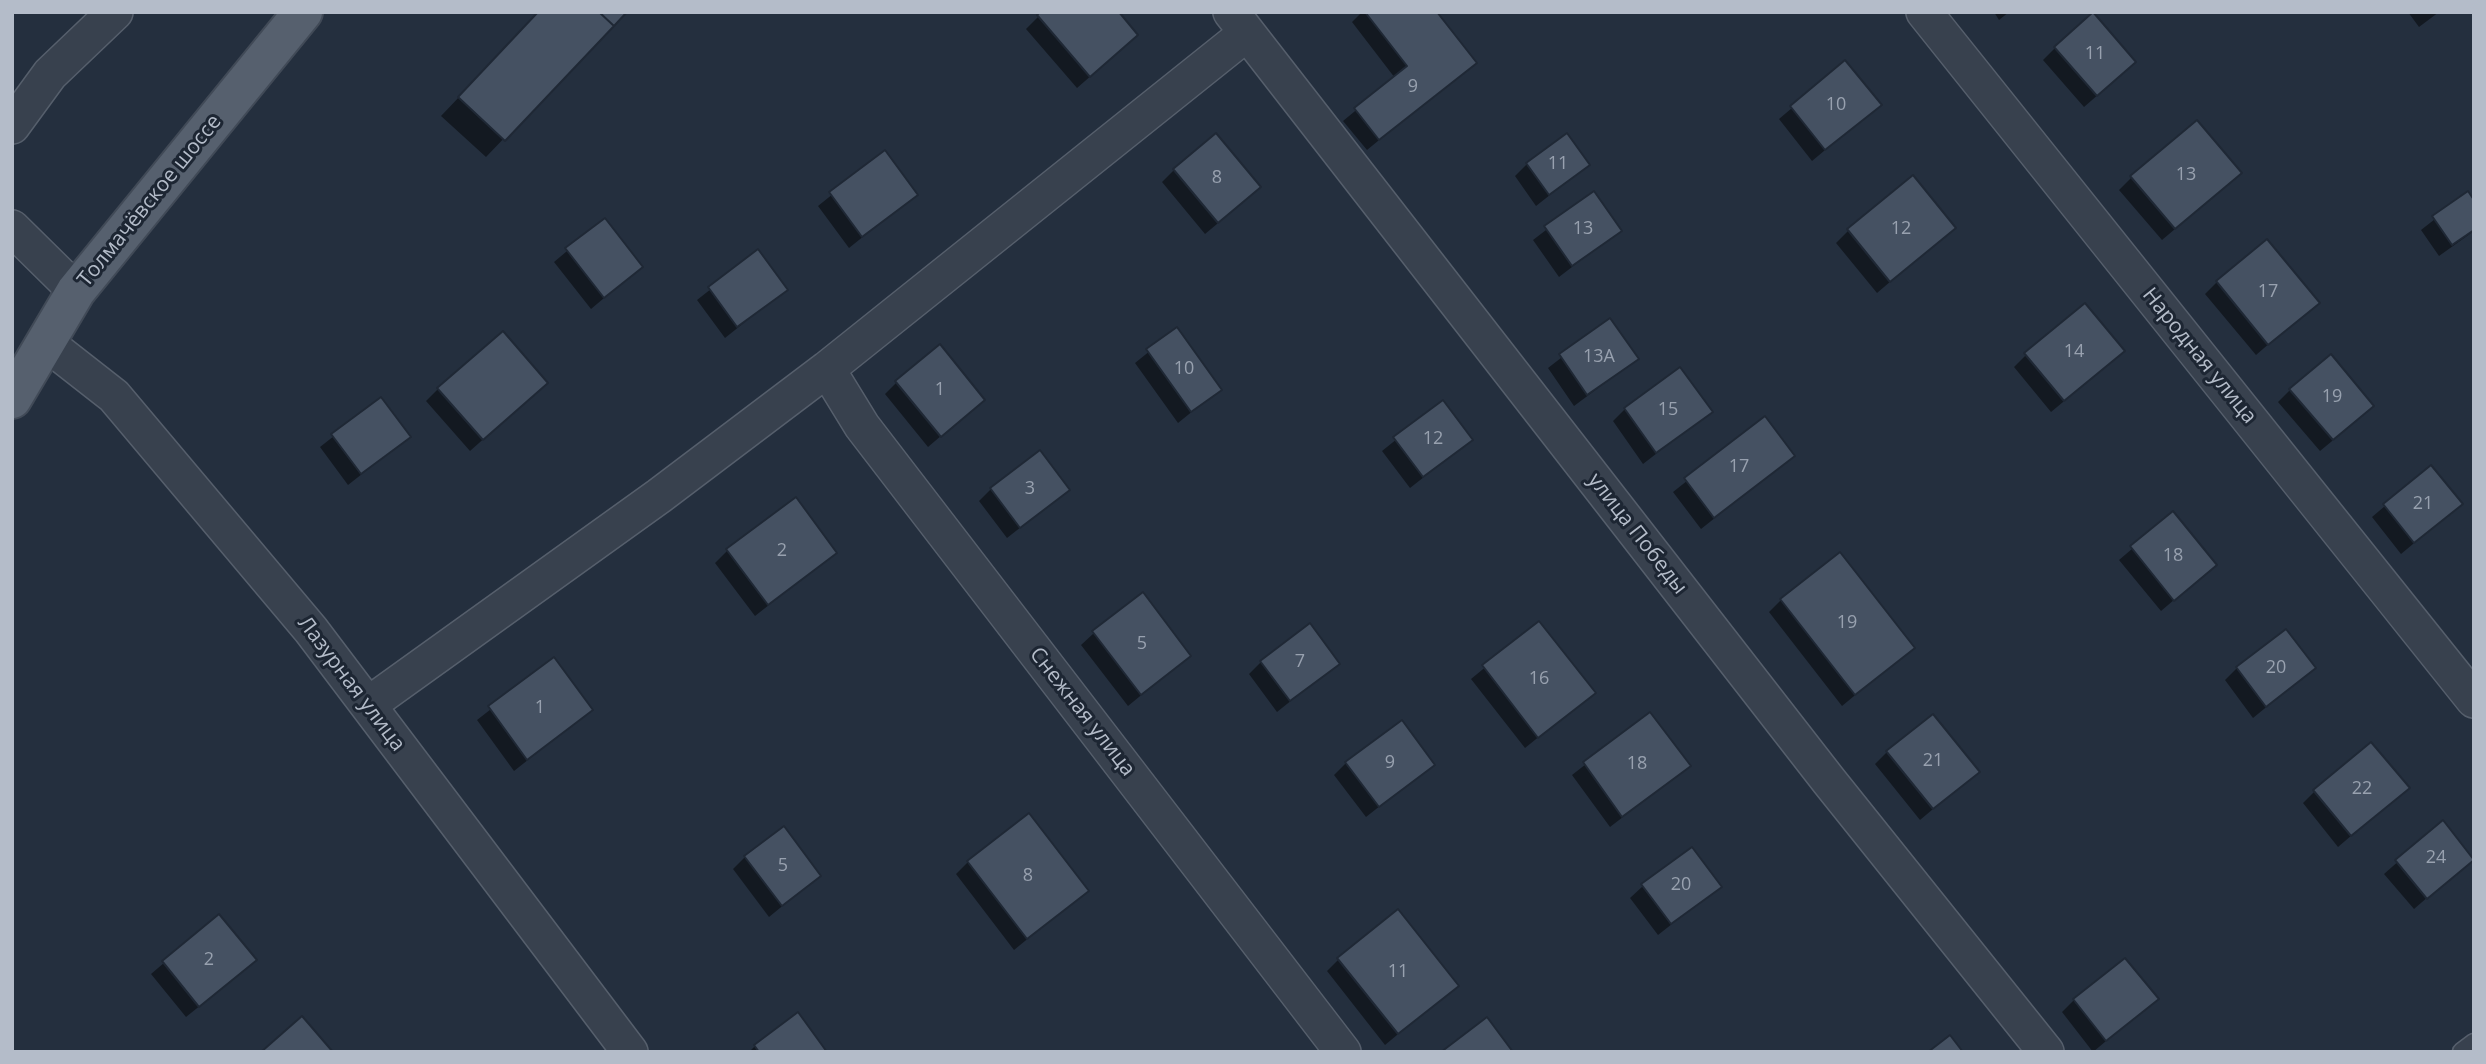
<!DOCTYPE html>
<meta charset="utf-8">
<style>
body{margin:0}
#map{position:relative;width:2486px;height:1064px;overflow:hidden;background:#242f3e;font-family:"Open Sans",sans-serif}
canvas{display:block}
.frame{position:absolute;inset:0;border:14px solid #b4bcc9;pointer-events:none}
</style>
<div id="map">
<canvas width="2486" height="1064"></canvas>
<div class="frame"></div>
</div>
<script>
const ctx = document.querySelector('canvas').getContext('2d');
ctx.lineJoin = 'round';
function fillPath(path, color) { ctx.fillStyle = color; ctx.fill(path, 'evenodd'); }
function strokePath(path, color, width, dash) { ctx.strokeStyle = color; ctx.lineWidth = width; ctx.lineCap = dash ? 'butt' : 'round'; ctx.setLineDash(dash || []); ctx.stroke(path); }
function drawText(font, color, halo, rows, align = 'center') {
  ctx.font = font + ' "Open Sans",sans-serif'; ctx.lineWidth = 6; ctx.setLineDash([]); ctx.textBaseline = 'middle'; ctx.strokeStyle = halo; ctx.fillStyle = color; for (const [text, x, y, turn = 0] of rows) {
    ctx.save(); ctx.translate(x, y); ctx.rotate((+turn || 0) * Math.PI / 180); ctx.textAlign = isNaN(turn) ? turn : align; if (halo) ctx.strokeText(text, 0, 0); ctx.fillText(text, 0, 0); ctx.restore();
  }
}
fillPath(new Path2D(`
 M 540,12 L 625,12 L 486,157 L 441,116 Z
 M 1043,12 L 1124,47 L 1077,88 L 1026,29 Z
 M 1362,12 L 1435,12 L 1474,62 L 1367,150 L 1343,121 L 1395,78 L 1352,22 Z
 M 1994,12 L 2009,12 L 1999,20 Z
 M 2408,12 L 2439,12 L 2419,27 Z
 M 2055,48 L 2122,74 L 2084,107 L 2043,60 Z
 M 1845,63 L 1879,105 L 1812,161 L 1779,119 Z
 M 884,153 L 915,195 L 849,248 L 818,206 Z
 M 1527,164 L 1588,165 L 1536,206 L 1515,176 Z
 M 1174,170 L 1247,199 L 1205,234 L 1162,182 Z
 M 2131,178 L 2227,185 L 2162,240 L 2119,190 Z
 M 1593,194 L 1619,231 L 1559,277 L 1533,240 Z
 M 2467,194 L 2474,203 L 2474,231 L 2439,256 L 2421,230 Z
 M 604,220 L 641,267 L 591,309 L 554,262 Z
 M 1953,228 L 1877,293 L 1836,243 L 1848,231 Z
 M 758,252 L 785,290 L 725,338 L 697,300 Z
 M 2217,282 L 2307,311 L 2256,355 L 2205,294 Z
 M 1610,320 L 1637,359 L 1574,406 L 1548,368 Z
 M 1176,330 L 1220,389 L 1178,423 L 1135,363 Z
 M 2026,355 L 2110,363 L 2051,412 L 2014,367 Z
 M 897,382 L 983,400 L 928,447 L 885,394 Z
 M 438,389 L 533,395 L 470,451 L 426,401 Z
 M 2290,390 L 2360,418 L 2320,451 L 2278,402 Z
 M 381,399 L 409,437 L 348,485 L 320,447 Z
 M 1443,402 L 1471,440 L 1410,488 L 1382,451 Z
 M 1625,409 L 1710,412 L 1643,464 L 1613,421 Z
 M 1765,419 L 1793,456 L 1701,529 L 1673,492 Z
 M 2431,467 L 2461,504 L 2401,554 L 2372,517 Z
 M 991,489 L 1068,490 L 1007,538 L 979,501 Z
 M 2173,514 L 2215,565 L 2161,611 L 2119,560 Z
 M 727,551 L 835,553 L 755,616 L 715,563 Z
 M 1781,600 L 1912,648 L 1842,706 L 1769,612 Z
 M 1539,623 L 1593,693 L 1525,748 L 1471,679 Z
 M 1094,633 L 1189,656 L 1128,706 L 1081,645 Z
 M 554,660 L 591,710 L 514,771 L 477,720 Z
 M 1261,662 L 1338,663 L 1277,712 L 1249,674 Z
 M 2237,668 L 2314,668 L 2253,718 L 2225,680 Z
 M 1650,714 L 1689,766 L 1610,827 L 1572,775 Z
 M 1887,752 L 1977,772 L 1920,820 L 1875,764 Z
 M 1346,763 L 1432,765 L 1366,817 L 1334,775 Z
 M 2407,788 L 2338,847 L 2303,803 L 2315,791 Z
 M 2443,822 L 2473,858 L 2414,909 L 2384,874 Z
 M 745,857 L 819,876 L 769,917 L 733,869 Z
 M 968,862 L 1086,891 L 1014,950 L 956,874 Z
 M 1643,886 L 1719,887 L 1658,935 L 1630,898 Z
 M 219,916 L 242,972 L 186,1017 L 151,974 Z
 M 1339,959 L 1457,985 L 1385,1045 L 1327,971 Z
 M 2156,999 L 2093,1052 L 2062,1012 L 2074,1000 Z
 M 798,1015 L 825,1052 L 749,1052 L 755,1046 Z`), '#0007');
const building = new Path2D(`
 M 538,12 L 599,12 L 614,26 L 505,141 L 458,97 Z
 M 599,12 L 627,12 L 614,26 Z
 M 1040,12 L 1119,12 L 1138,35 L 1090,77 L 1037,15 Z
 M 1365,12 L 1437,12 L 1477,63 L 1379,140 L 1354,108 L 1407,66 Z
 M 2093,12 L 2136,62 L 2097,96 L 2054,47 Z
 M 1845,60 L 1882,105 L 1825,150 L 1790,106 Z
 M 2197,120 L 2242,173 L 2175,229 L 2130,176 Z
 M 1216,133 L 1261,187 L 1218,223 L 1173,169 Z
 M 1567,133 L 1590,165 L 1549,195 L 1526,163 Z
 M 885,150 L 918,195 L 862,237 L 829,192 Z
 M 1913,175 L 1956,228 L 1890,282 L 1847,229 Z
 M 1594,191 L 1622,231 L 1572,266 L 1544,226 Z
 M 2468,191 L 2474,200 L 2474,230 L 2452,245 L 2432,216 Z
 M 605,218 L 643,267 L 604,298 L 565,248 Z
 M 2267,239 L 2320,303 L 2268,345 L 2216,281 Z
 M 758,249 L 788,290 L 737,327 L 708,287 Z
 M 2085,303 L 2125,351 L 2064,401 L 2024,353 Z
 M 1610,318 L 1639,359 L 1587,395 L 1559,354 Z
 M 1177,327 L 1222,390 L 1191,412 L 1146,349 Z
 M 503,331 L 548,383 L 483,440 L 437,388 Z
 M 940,344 L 985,400 L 941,437 L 895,381 Z
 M 2331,354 L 2374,406 L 2333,440 L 2289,389 Z
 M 1680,367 L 1713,412 L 1656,453 L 1624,408 Z
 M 381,397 L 411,437 L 361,474 L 331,434 Z
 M 1443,400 L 1473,440 L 1423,477 L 1393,437 Z
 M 1765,416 L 1795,456 L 1714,518 L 1684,478 Z
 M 1040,450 L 1070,490 L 1020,528 L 990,488 Z
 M 2431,465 L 2463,504 L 2414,543 L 2383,504 Z
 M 796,497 L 837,553 L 768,605 L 726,549 Z
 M 2173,511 L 2217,565 L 2174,601 L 2130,546 Z
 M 1840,552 L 1915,648 L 1855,695 L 1780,599 Z
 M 1143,592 L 1191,656 L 1141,695 L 1092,631 Z
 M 1539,621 L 1596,693 L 1538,738 L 1482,665 Z
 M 1310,623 L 1340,664 L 1290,701 L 1260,661 Z
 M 2286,629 L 2316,668 L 2266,707 L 2236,667 Z
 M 554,657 L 593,710 L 527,760 L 488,706 Z
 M 1650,712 L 1691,766 L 1622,817 L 1583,762 Z
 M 1933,714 L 1980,772 L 1933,809 L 1886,751 Z
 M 1402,720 L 1435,765 L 1379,807 L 1345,762 Z
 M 2371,742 L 2410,788 L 2351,836 L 2313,790 Z
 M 1029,813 L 1089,891 L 1027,939 L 967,861 Z
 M 2443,820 L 2474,860 L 2427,899 L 2395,860 Z
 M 784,826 L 821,876 L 782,906 L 744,856 Z
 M 1692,847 L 1722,887 L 1671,924 L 1641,884 Z
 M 1398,909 L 1459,986 L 1398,1034 L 1337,958 Z
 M 219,914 L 257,960 L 199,1007 L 162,961 Z
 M 2125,958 L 2159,999 L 2106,1041 L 2073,999 Z
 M 798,1012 L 827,1052 L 759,1052 L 754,1045 Z
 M 302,1016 L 333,1052 L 261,1052 Z
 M 1487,1017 L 1513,1052 L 1441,1052 Z
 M 1950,1035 L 1963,1052 L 1928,1052 Z`);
fillPath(building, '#455162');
strokePath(building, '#1f2835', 2);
const lane = new Path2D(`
 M 2462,1052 L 2474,1043`);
const street = new Path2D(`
 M 1231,12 L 1829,781 L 2046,1052
 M 1924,12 L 2474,700
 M 12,126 L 50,74 L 115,12
 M 12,228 L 76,291
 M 45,342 L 114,396 L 311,630 L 630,1052
 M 827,369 L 862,426 L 1343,1052
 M 368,705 L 659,496 L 827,369 L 1247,33`);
const primary = new Path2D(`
 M 12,399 L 76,291 L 303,12`);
strokePath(lane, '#565f6c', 21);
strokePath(street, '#565f6c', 38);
strokePath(primary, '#414a57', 42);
strokePath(lane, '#38414e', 18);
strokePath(street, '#38414e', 35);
strokePath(primary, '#56606e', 38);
drawText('18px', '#98a1af', null, [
 ["11",2095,54],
 ["9",1413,87],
 ["10",1836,105],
 ["11",1558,164],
 ["13",2186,175],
 ["8",1217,178],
 ["13",1583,229],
 ["12",1901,229],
 ["17",2268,292],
 ["14",2074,352],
 ["13А",1599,357],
 ["10",1184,369],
 ["1",940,390],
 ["19",2332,397],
 ["15",1668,410],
 ["12",1433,439],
 ["17",1739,467],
 ["3",1030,489],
 ["21",2423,504],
 ["2",782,551],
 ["18",2173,556],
 ["19",1847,623],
 ["5",1142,644],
 ["7",1300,662],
 ["20",2276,668],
 ["16",1539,679],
 ["1",540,708],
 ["21",1933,761],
 ["9",1390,763],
 ["18",1637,764],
 ["22",2362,789],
 ["24",2436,858],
 ["5",783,866],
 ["8",1028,876],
 ["20",1681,885],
 ["2",209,960],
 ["11",1398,972]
]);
drawText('21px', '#b4bcc9', '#1d2633', [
 ["Толмачёвское шоссе",150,201,-51],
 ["Народная улица",2199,356,51],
 ["улица Победы",1637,534,52],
 ["Лазурная улица",351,684,53],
 ["Снежная улица",1082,712,52]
]);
</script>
